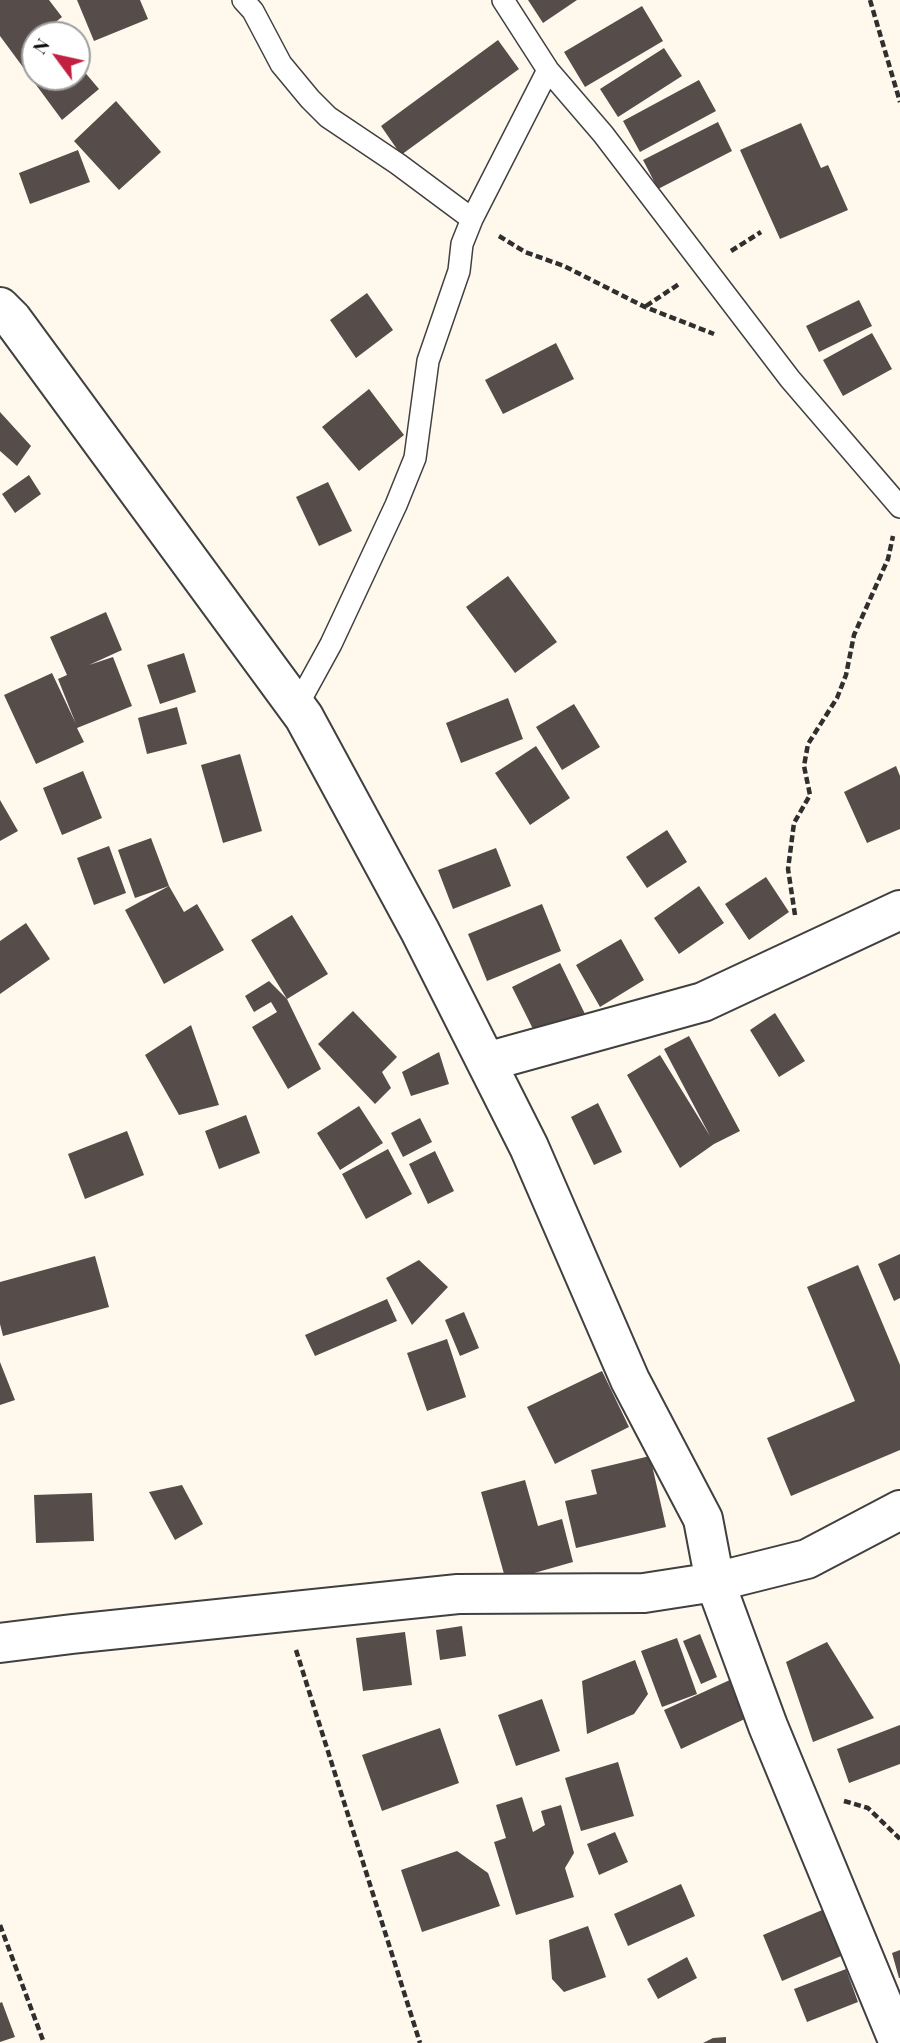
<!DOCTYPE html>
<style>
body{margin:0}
#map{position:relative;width:900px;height:2043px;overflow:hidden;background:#fff9ed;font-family:"Playfair Display",serif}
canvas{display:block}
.north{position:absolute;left:21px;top:21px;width:70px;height:70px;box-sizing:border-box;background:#fff;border:2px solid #9e9e9e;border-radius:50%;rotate:303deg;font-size:19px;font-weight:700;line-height:28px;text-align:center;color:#0d0d0d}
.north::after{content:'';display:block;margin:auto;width:24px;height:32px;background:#c31f40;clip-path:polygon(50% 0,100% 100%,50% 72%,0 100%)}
</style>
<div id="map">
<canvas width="900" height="2043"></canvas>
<div class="north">N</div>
</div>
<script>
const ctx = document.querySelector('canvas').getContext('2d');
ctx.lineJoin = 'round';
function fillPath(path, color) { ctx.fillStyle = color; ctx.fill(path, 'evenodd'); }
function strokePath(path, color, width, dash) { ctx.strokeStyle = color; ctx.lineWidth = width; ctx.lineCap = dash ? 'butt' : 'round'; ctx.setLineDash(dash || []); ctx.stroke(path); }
fillPath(new Path2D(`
 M 0,0 L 49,0 L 62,17 L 48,28 L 54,35 L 35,35 L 35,77 L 77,77 L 77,63 L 99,89 L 62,120 L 0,36 Z
 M 77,0 L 140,0 L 148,19 L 94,41 Z
 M 528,0 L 577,0 L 543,23 Z
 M 642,6 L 663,41 L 585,87 L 564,52 Z
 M 498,40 L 519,69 L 401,155 L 381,126 Z
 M 664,48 L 682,76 L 618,117 L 600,89 Z
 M 699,80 L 716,111 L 640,152 L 623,121 Z
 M 116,101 L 161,152 L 119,190 L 74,141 Z
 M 718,122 L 732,151 L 658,189 L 643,160 Z
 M 801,123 L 821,168 L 828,165 L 848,210 L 780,239 L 740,150 Z
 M 78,150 L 90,182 L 30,204 L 19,173 Z
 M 367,293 L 393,330 L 356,358 L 330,320 Z
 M 859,300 L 872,326 L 819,352 L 806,326 Z
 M 872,333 L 892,369 L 843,396 L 823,360 Z
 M 556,343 L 574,379 L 503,414 L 485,380 Z
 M 369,389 L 404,435 L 359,471 L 322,427 Z
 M 0,412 L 31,446 L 17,466 L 0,451 Z
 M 29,475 L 41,494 L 15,513 L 2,494 Z
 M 328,482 L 352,531 L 319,546 L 296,497 Z
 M 508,576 L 557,642 L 515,673 L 466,607 Z
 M 106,612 L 122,650 L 89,665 L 113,657 L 132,706 L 77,728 L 84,742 L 36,764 L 4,695 L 52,673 L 76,724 L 58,679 L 67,675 L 50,637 Z
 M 184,653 L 196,692 L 160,704 L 147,665 Z
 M 508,698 L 523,739 L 461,763 L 446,723 Z
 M 574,704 L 600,747 L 562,770 L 536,727 Z
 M 177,707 L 187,744 L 147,754 L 138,718 Z
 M 536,746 L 570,798 L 530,825 L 495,773 Z
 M 240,754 L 262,831 L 223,843 L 201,765 Z
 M 896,766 L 900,776 L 900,829 L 867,843 L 844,792 Z
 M 83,771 L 102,818 L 62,835 L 43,788 Z
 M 0,800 L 18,831 L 0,841 Z
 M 667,830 L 687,862 L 647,888 L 626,857 Z
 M 151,838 L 169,886 L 135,898 L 118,850 Z
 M 109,846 L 126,893 L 94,905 L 77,858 Z
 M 496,848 L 511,886 L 453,909 L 438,870 Z
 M 766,877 L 789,912 L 749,940 L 725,904 Z
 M 169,886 L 184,912 L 197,904 L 224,950 L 164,984 L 125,910 Z
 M 699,886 L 724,923 L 679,954 L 654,918 Z
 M 542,904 L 561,951 L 487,981 L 468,934 Z
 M 292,915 L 328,974 L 287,999 L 251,940 Z
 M 26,923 L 50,959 L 0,994 L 0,941 Z
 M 621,939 L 644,980 L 600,1007 L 576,965 Z
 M 560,963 L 585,1014 L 537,1037 L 512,987 Z
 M 269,981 L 287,999 L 321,1069 L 288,1089 L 252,1027 L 277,1012 L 271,1002 L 254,1012 L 245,996 Z
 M 353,1011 L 397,1057 L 382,1072 L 391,1088 L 375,1104 L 318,1044 Z
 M 775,1013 L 805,1061 L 779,1077 L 750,1030 Z
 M 191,1025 L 219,1105 L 179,1115 L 145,1055 Z
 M 689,1036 L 740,1131 L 714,1144 L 680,1168 L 627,1075 L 660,1055 L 710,1136 L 664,1049 Z
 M 439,1052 L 449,1084 L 411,1096 L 402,1072 Z
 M 598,1103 L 622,1152 L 594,1165 L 571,1117 Z
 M 359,1106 L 383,1143 L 340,1170 L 317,1133 Z
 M 246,1115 L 260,1153 L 219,1169 L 205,1131 Z
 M 420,1118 L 432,1142 L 403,1157 L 391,1133 Z
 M 127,1131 L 144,1175 L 85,1199 L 68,1154 Z
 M 388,1149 L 412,1194 L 366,1219 L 342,1174 Z
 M 435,1151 L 454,1191 L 428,1204 L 409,1164 Z
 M 900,1254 L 900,1298 L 894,1301 L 878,1264 Z
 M 95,1256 L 109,1307 L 3,1336 L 0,1324 L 0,1282 Z
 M 419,1260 L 448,1287 L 412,1325 L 386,1278 Z
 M 858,1265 L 900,1365 L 900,1450 L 791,1496 L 767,1438 L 855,1401 L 807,1287 Z
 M 387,1299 L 397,1321 L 315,1356 L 305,1335 Z
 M 464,1312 L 479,1348 L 460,1356 L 445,1320 Z
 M 447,1339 L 466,1397 L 427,1411 L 407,1353 Z
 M 0,1362 L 15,1400 L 0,1405 Z
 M 602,1371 L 629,1427 L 555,1464 L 527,1407 Z
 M 650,1456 L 666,1527 L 576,1548 L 565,1501 L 597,1494 L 591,1470 Z
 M 525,1480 L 538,1526 L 562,1519 L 573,1562 L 506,1581 L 481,1492 Z
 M 182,1485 L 203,1524 L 175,1540 L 149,1492 Z
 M 92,1493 L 94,1541 L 36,1543 L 34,1495 Z
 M 462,1626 L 466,1656 L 440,1660 L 436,1630 Z
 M 405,1632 L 412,1685 L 363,1691 L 356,1638 Z
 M 700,1634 L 717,1677 L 701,1684 L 683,1641 Z
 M 677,1638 L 697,1694 L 662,1707 L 641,1651 Z
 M 827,1642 L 874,1718 L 813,1742 L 786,1662 Z
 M 635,1660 L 648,1694 L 634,1714 L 587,1734 L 582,1681 Z
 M 732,1679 L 749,1717 L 681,1749 L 664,1710 Z
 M 542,1699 L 560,1751 L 516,1766 L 498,1715 Z
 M 900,1725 L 900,1764 L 849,1783 L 837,1749 Z
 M 440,1728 L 459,1783 L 382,1811 L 362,1755 Z
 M 618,1762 L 634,1816 L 581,1831 L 565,1778 Z
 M 522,1797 L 533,1832 L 545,1825 L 541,1811 L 561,1805 L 574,1853 L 565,1868 L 574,1897 L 516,1915 L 494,1842 L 506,1838 L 496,1805 Z
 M 615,1832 L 628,1862 L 599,1875 L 587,1844 Z
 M 457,1851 L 488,1873 L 500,1906 L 422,1932 L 401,1870 Z
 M 681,1884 L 695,1916 L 628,1946 L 614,1914 Z
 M 827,1908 L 846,1954 L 782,1981 L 763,1935 Z
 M 588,1926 L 606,1977 L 564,1992 L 552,1979 L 549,1940 Z
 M 900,1950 L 900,1978 L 899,1978 L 892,1953 Z
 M 687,1957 L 697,1978 L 658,1999 L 647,1979 Z
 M 846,1969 L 858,2002 L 807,2022 L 794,1989 Z
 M 2,2002 L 15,2037 L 0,2042 L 0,2003 Z
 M 726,2037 L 726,2043 L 703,2043 L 713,2038 Z`), '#564c49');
const service = new Path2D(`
 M 243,0 L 253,11 L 281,64 L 310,99 L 328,117 L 398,164 L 472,219 L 462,244 L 459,271 L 428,361 L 415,458 L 396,505 L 331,644 L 297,706
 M 503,0 L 548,70 L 603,134 L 790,379 L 900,507
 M 472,219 L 548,70`);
const minor = new Path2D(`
 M 0,307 L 12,319 L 304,717 L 420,931 L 529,1147 L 630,1380 L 703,1519 L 715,1582 L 768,1726 L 899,2043
 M 486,1062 L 703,1002 L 900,910
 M 0,1643 L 72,1634 L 458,1594 L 644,1593 L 715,1582 L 807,1559 L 900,1510`);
strokePath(service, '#404040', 24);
strokePath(minor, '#404040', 42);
strokePath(new Path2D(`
 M 870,0 L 900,102
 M 499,236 L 525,252 L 564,266 L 645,307 L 714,334
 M 731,251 L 761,232
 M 646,306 L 679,284
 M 795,915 L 788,869 L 794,823 L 810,795 L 804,766 L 808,744 L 837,698 L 846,675 L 854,635 L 888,559 L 893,536
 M 296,1650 L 420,2043
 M 844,1801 L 868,1808 L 900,1839
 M 0,1925 L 44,2043`), '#2f2f2f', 4.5, [7, 3.5]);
strokePath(service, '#fff', 21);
strokePath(minor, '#fff', 38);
</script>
